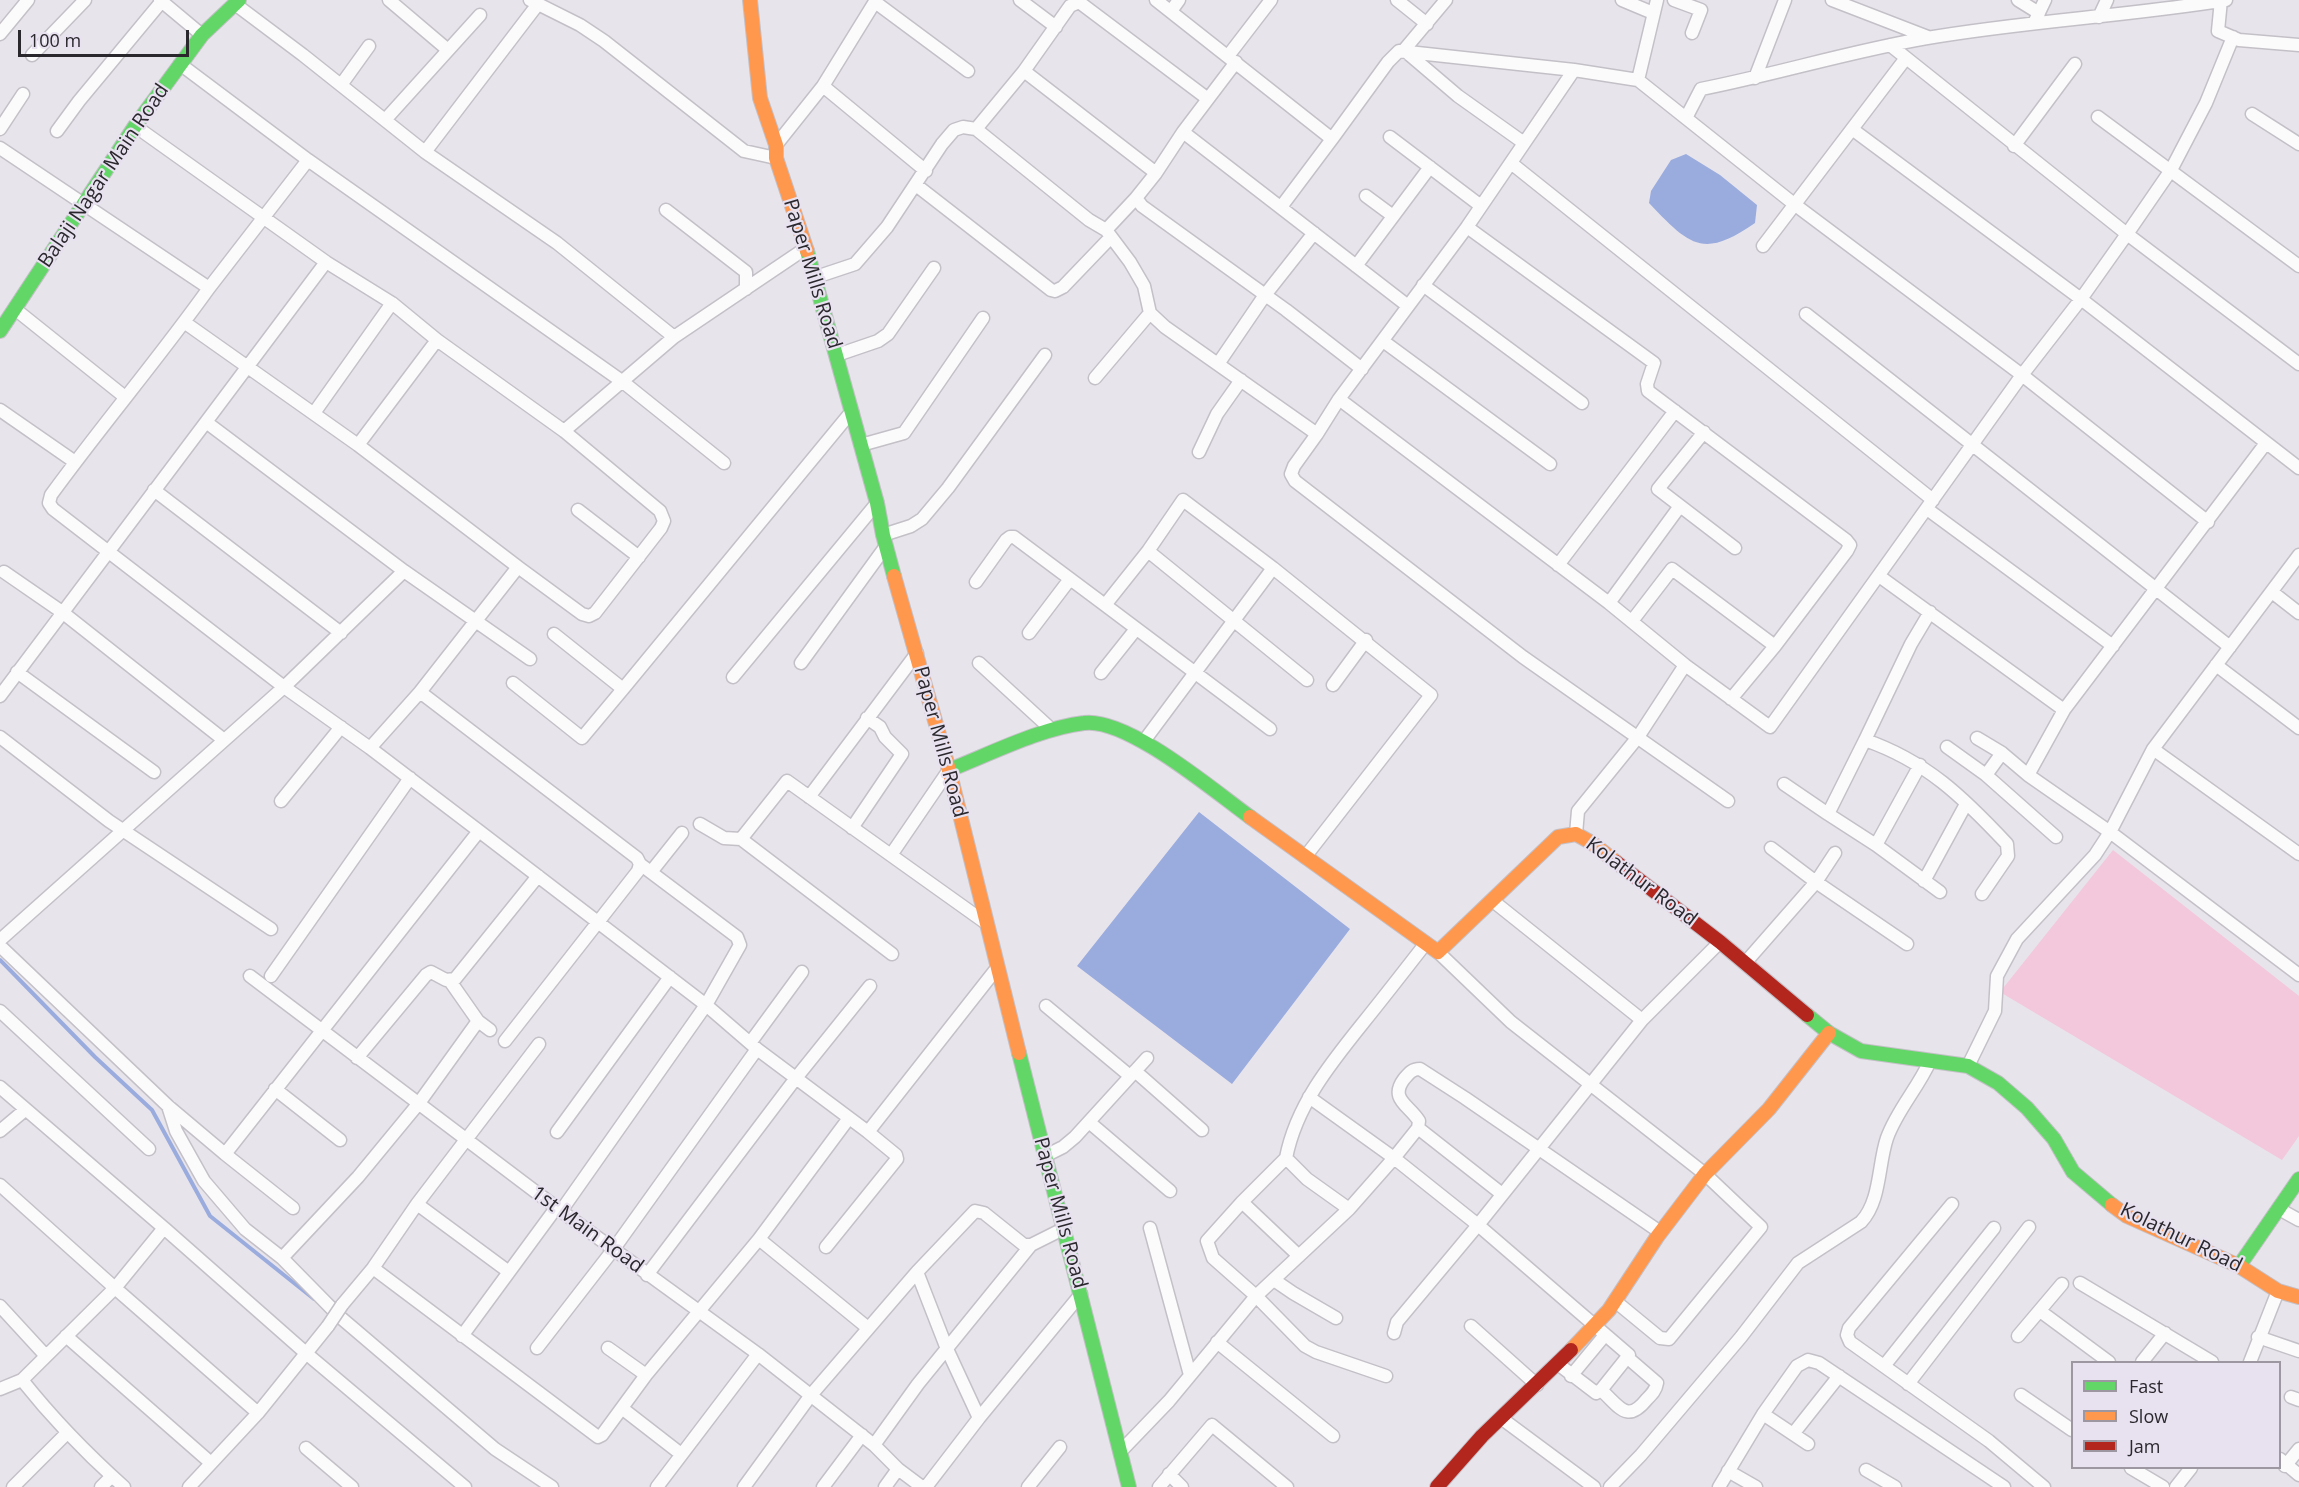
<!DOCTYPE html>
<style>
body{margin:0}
#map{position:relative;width:2299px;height:1487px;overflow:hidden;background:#e8e4ec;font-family:"Open Sans",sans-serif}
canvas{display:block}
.legend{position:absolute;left:2071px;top:1361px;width:210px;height:108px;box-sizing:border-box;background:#e8e1ef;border:2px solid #9c97a1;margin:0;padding:8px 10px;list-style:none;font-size:18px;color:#2a272d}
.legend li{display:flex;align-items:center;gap:12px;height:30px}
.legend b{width:30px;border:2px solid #9c97a1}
.scale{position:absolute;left:18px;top:30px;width:171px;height:27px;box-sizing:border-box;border:3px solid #2a272d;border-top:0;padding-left:8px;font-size:18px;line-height:21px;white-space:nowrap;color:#2a272d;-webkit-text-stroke:4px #e8e1ef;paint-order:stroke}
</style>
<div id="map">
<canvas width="2299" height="1487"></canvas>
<ul class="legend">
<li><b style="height:8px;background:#63d668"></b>Fast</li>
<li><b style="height:8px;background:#ff974d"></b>Slow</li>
<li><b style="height:8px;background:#b3261e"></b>Jam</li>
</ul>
<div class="scale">100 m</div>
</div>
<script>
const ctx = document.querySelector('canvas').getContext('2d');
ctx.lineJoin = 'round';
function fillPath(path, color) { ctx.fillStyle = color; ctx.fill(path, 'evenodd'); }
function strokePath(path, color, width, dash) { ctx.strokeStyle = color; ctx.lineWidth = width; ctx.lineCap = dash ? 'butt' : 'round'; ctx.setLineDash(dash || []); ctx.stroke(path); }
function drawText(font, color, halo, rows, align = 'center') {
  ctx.font = font + ' "Open Sans",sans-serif'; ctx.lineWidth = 4.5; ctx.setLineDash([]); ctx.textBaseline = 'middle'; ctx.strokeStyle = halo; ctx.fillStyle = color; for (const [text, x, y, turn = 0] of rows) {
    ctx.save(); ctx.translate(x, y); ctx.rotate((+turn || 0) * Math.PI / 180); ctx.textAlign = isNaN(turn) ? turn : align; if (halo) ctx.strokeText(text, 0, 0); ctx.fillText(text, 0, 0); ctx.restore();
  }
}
fillPath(new Path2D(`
 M 2113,850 L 2299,996 L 2299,1136 L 2282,1160 L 2000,992 Z`), '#f3c7dc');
fillPath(new Path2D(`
 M 1686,154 L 1720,175 L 1757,205 L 1755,223 C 1703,259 1690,246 1649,203 L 1651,191 L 1671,160 Z
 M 1199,812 L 1350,929 L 1232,1084 L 1077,966 Z`), '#9aacde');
strokePath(new Path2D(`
 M 0,960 L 95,1057 L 152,1110 L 210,1216 L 314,1299`), '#9aacde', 4);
const street = new Path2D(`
 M 160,0 L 202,35
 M 389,0 L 448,50
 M 530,0 L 580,25 L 604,41 L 744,151 L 776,158
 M 876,0 L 823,86 L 926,171
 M 1020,0 L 1056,27
 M 1156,0 L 1332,139 L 1388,62 L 1399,51 L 1574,70 L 1638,80 L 1794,204 L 2022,375 L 2208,522
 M 1397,0 L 1427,24
 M 1446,0 L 1404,50 L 1458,96 L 1524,143
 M 1622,0 L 1653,13
 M 1674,0 L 1701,10 L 1692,33
 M 1832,0 L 1928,37
 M 2018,0 L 2039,13
 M 2221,0 L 2218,31 L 2239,40 L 2299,45
 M 875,2 L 968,71
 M 235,4 L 303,55 L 425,152 L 557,243 L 674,337
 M 1171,11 L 1179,0
 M 2099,17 L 2107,0
 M 2034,23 L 2045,0
 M 0,34 L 28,0
 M 2233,37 L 2206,103 L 2171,170 L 2127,234 L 2299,364
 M 32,55 L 85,0
 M 1228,56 L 1271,0
 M 1906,58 L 1852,129 L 2081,299 L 2299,468
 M 180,64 L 308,160 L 623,382 L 724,463
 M 1574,70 L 1467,227 L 1339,399 L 1317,434 L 1294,466 L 1291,474 L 1295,481 L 1523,657 L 1728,801
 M 1024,71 L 1070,6 L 1079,2 L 1208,99
 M 1755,78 L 1785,0
 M 1638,80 L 1657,0
 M 341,85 L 369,46
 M 2252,114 L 2299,144
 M 2098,117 L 2299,266
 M 1686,118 L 1701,89 C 1777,74 1851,51 1927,38 C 2026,21 2127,16 2226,0
 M 385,120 L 480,15
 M 135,126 L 326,262
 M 0,129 L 23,94
 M 976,129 L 1024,71 L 1156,173
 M 57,131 L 79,101 L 162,1
 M 1183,132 L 1236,62
 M 1390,137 L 1481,206
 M 776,145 L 823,86
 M 2014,146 L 2075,64
 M 0,148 L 209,288 C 159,358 102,425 51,495 L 49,503 L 53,509 L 284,687 L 370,748 L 479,831 L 225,1154 L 293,1208
 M 425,152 L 538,4
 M 1511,163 L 1933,500
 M 916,185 L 1051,290 L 1055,291 L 1063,287 L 1111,237
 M 1366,196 L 1393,216
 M 1136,198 L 1156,173 L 1183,132 L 1408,306
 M 1281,207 L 1332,139
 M 666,210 L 746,272 L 746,289
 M 1467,227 L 1654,363 L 1647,384 L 1648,391 L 1846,540 L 1850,545 L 1847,551 L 1775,646 L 1731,699
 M 1106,230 L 1136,198 L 1142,206 L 1286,310 L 1362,369
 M 1763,246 L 1852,129
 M 1356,266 L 1430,167
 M 816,277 L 855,264 L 887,227 L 942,144 L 954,130 L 963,127 L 976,129 L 1089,220 L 1106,230 L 1130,262 L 1144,286 L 1150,313 L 1165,327 L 1317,434
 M 1423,285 L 1582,403
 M 209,288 L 308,160
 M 15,309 L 125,397
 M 1806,314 L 2230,647
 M 184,322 L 358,445 L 518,567 L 420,692 L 370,748
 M 1383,341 L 1550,464
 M 837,355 L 878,341 L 888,334 L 934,268
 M 1218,364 L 1265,295 L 1314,233
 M 1095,378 L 1150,313
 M 1339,399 L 1609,603 L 1685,665 L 1770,727 L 2022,375 L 2081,299 L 2127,234 L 1890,45
 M 0,410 L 75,462
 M 314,413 L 392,303
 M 206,422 L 326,262 L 392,303 L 437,340 L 564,431 L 674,337 L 806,248
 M 1704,432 L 1658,489 L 1735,548
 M 2266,443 L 2064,710 L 2028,775 L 2110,832 L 2299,975
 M 358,445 L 437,340
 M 861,445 L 904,433 L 983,318
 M 1199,452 L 1217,414 L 1241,380
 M 154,490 L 341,633
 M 1927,509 L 2113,646
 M 578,510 L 639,557
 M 883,535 L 911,526 L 922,519 L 948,488 L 1045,355
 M 1148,551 L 1307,680
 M 1558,565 L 1675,411
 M 518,567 L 582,614 L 589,616 L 595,613 L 661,528 L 664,521 L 660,511 L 564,431
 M 4,572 L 62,612 L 224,740
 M 1879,576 L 2064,710
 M 976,582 L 1006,540 L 1010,537 L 1014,537 L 1105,605 L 1148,551 L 1183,500 L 1273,568
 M 2272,592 L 2299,613
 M 1609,603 L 1680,506
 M 1105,605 L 1270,729
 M 1632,621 L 1672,569 L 1775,646
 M 1029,633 L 1070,579
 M 554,634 L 623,689 L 852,411
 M 801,663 L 886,546
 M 979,663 L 1052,730
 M 2216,665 L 2299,728
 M 17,672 L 154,772
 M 1101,673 L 1136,629
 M 733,677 L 877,503
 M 513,683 L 582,738 L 623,689
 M 1333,685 L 1366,640
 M 420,692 L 637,858 L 640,864 L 638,871 L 505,1041
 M 0,696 L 206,422 L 404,571 L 530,659
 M 0,737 L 109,821 L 271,929
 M 1977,738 L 2002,753 L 2028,775
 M 1865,740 L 1911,644 L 1930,612
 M 1144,741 L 1273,568 L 1431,695 L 1305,857
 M 1947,747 L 1986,775
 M 2153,749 L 2299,854
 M 2002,753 L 1986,775 L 2056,837
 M 1784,784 L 1828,814
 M 809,797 L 917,653
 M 281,801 L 341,727
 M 700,824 L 724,838 L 741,839
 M 852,828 L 902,754 L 885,737 L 880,727 L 867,718
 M 479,831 L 706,1005 L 757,1049 L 868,1132 L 997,968
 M 1576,834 L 1578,811 L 1638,737 L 1685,665
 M 1876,845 L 1920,765
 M 1771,848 L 1816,882 L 1907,944
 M 891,855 L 949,770
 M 651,872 L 682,833
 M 1924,881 L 1966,804
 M 1940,892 L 1876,845 L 1828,814 L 1865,740 C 1926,761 1963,797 2007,844 L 2008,856 L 1982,894
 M 1493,901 L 1642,1020
 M 0,940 L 284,687 L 404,571
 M 1426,943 C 1405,970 1384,997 1363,1023 C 1330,1064 1296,1106 1286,1158 L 1307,1179 L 1349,1209 L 1394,1158 L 1478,1225 L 1642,1020 L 1720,942
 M 0,946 L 168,1106 L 225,1154
 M 1438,952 L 1511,1022 L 1705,1174 L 1761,1227 L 1669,1339 L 1660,1338 L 1615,1301
 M 892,954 L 741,839 L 787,781 L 986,923
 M 1745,963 L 1816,882 L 1835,853
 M 250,976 L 561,1211 L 758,1354 L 874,1445 L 898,1469 L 922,1487
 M 271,976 L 410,778
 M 450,981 L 478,1021
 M 1046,1006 L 1130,1076
 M 0,1011 L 149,1149
 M 750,1043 L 802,972
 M 357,1058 L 426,975 L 431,972 L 446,980 L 455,979 L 538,876
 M 1968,1066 L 1995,1011 L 1997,976 L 2017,939 L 2095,855 L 2110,832 L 2153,749 L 2299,555
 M 1135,1071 L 1202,1130
 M 0,1087 L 164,1228 L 115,1288 L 0,1185
 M 275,1089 L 340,1140
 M 1309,1097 L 1394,1158 L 1418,1128 L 1419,1121 C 1409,1105 1389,1099 1404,1079 C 1409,1073 1412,1069 1420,1069 L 1465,1098 L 1660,1232
 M 168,1106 L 176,1131 L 204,1181 L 245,1229 L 282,1258 L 340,1317 L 495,1449 L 552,1487
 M 1089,1122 L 1170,1191
 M 1418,1128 L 1502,1194
 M 0,1131 L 25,1110
 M 557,1132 L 670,977
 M 1045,1156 L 1063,1147 L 1075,1137 L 1147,1058
 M 1242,1202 L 1286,1158
 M 417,1204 L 509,1272
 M 1952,1204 L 1849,1328 L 1847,1335 L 1850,1342 L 1989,1441 L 2044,1487
 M 2279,1209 L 2299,1220
 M 561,1211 L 706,1005 L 740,945 L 737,937 L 640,864
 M 164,1228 L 307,1354 L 465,1487
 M 1150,1228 L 1190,1375
 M 759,1239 L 868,1328
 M 826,1247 L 897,1159 L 896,1155 L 868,1132
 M 1299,1256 L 1242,1202 L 1207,1241 L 1213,1258 L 1256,1296 L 1305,1346 L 1316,1352 L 1386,1376
 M 282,1258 L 358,1177 L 419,1103 L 478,1021 L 490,1030
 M 373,1268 L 598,1437 L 602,1435 L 646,1375 L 759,1239 L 849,1118
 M 917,1272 L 947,1349 L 979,1418
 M 647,1275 L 796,1078 L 870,986
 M 1274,1280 L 1293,1293 L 1336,1318
 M 2080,1283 L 2212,1362
 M 342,1305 L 373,1268 L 417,1204 L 539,1044
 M 0,1306 L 46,1356
 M 2040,1311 L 2109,1362
 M 1471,1326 L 1537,1385
 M 1394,1333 L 1397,1322 L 1478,1225 L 1629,1355 L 1601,1390 L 1596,1393 L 1558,1364
 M 66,1336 L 211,1463
 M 462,1336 L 556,1208
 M 2018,1336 L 2062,1284
 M 2258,1337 L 2299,1351
 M 1217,1342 L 1333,1436
 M 537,1348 L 613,1250 L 757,1049
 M 608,1348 L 646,1375
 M 2142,1362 L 2165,1333
 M 2250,1362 L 2278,1291
 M 1884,1366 L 1994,1228
 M 1571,1376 L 1605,1335
 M 1908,1384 L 2029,1227
 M 0,1389 L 22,1380
 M 1601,1390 C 1620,1407 1627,1424 1647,1399 C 1652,1394 1656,1390 1657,1383 L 1628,1358
 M 2021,1395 L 2072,1430
 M 2291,1397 L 2299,1400
 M 623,1409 L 681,1454
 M 1763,1414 L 1808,1444
 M 1501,1418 L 1594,1487
 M 1793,1434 L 1839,1376
 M 874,1445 L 918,1384 L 1031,1245
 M 306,1448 L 352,1487
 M 1120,1452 L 1169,1401 L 1256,1296 L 1349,1209
 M 2280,1459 L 2299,1475
 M 2285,1466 L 2299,1449
 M 2131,1468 L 2163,1487
 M 1866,1470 L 1895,1487
 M 1728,1471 L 1756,1487
 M 1169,1474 L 1182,1487
 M 13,1487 L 67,1433
 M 101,1487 L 112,1476
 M 124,1487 C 87,1454 53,1419 22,1380 L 115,1288 L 258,1413 L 328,1326
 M 189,1487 L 258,1413
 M 657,1487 L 758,1354
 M 744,1487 L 811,1395 L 917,1272 L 975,1211 L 984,1213 L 1024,1245 L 1031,1245 L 1063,1229
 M 823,1487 L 862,1435
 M 885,1487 L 898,1469
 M 926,1487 L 979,1418 L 1081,1294
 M 1028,1487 L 1060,1447
 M 1159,1487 L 1212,1425 L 1287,1487
 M 1610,1487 L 1641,1455 L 1741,1337 L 1798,1263 L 1861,1222 C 1881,1201 1878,1164 1887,1138 C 1897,1110 1918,1088 1930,1061
 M 1719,1487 L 1763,1414 L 1797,1366 L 1808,1360 L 1819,1363 L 2004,1487
 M 2176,1487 L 2191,1468`);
const fast = new Path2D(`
 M 807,251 L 877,503 L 883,535 L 894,576
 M 0,331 L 135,126 L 202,35 L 239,0
 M 949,770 C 990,754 1041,728 1084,723 C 1127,717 1214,791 1250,817
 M 1807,1015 L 1829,1033 L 1861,1051 L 1968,1066 L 1998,1083 L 2027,1108 L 2054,1139 L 2073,1172 L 2112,1205
 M 1019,1053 L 1129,1487
 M 2239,1266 L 2299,1179`);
const slow = new Path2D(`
 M 750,0 L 760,98 L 776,145 L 776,158 L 807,251
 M 894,576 L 949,770 L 1019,1053
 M 1250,817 L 1438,952 L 1558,837 L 1576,834 L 1592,843 L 1616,862
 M 2112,1205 L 2127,1216 L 2239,1266 L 2278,1291 L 2299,1297
 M 1571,1350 L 1609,1310 L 1657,1237 L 1705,1174 L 1769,1109 L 1829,1033`);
const jam = new Path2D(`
 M 1616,862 L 1720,942 L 1807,1015
 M 1437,1487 L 1482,1436 L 1571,1350`);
strokePath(street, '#c4c0c7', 15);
strokePath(fast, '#c4c0c7', 16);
strokePath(slow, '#c4c0c7', 16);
strokePath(jam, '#c4c0c7', 16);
strokePath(street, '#fcfbfc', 12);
strokePath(fast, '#63d668', 14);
strokePath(slow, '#ff974d', 14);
strokePath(jam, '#b3261e', 14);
const streetBridge = new Path2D(`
 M 328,1326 L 342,1305`);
strokePath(streetBridge, '#c4c0c7', 15, []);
strokePath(streetBridge, '#fcfbfc', 12);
drawText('20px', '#2a272d', '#e8e1ef', [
 ["Balaji Nagar Main Road",104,176,-56],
 ["Paper Mills Road",812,274,73],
 ["Paper Mills Road",940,742,75],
 ["Kolathur Road",1641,882,37],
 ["Paper Mills Road",1060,1213,75],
 ["1st Main Road",587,1230,36],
 ["Kolathur Road",2181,1238,26]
]);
</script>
